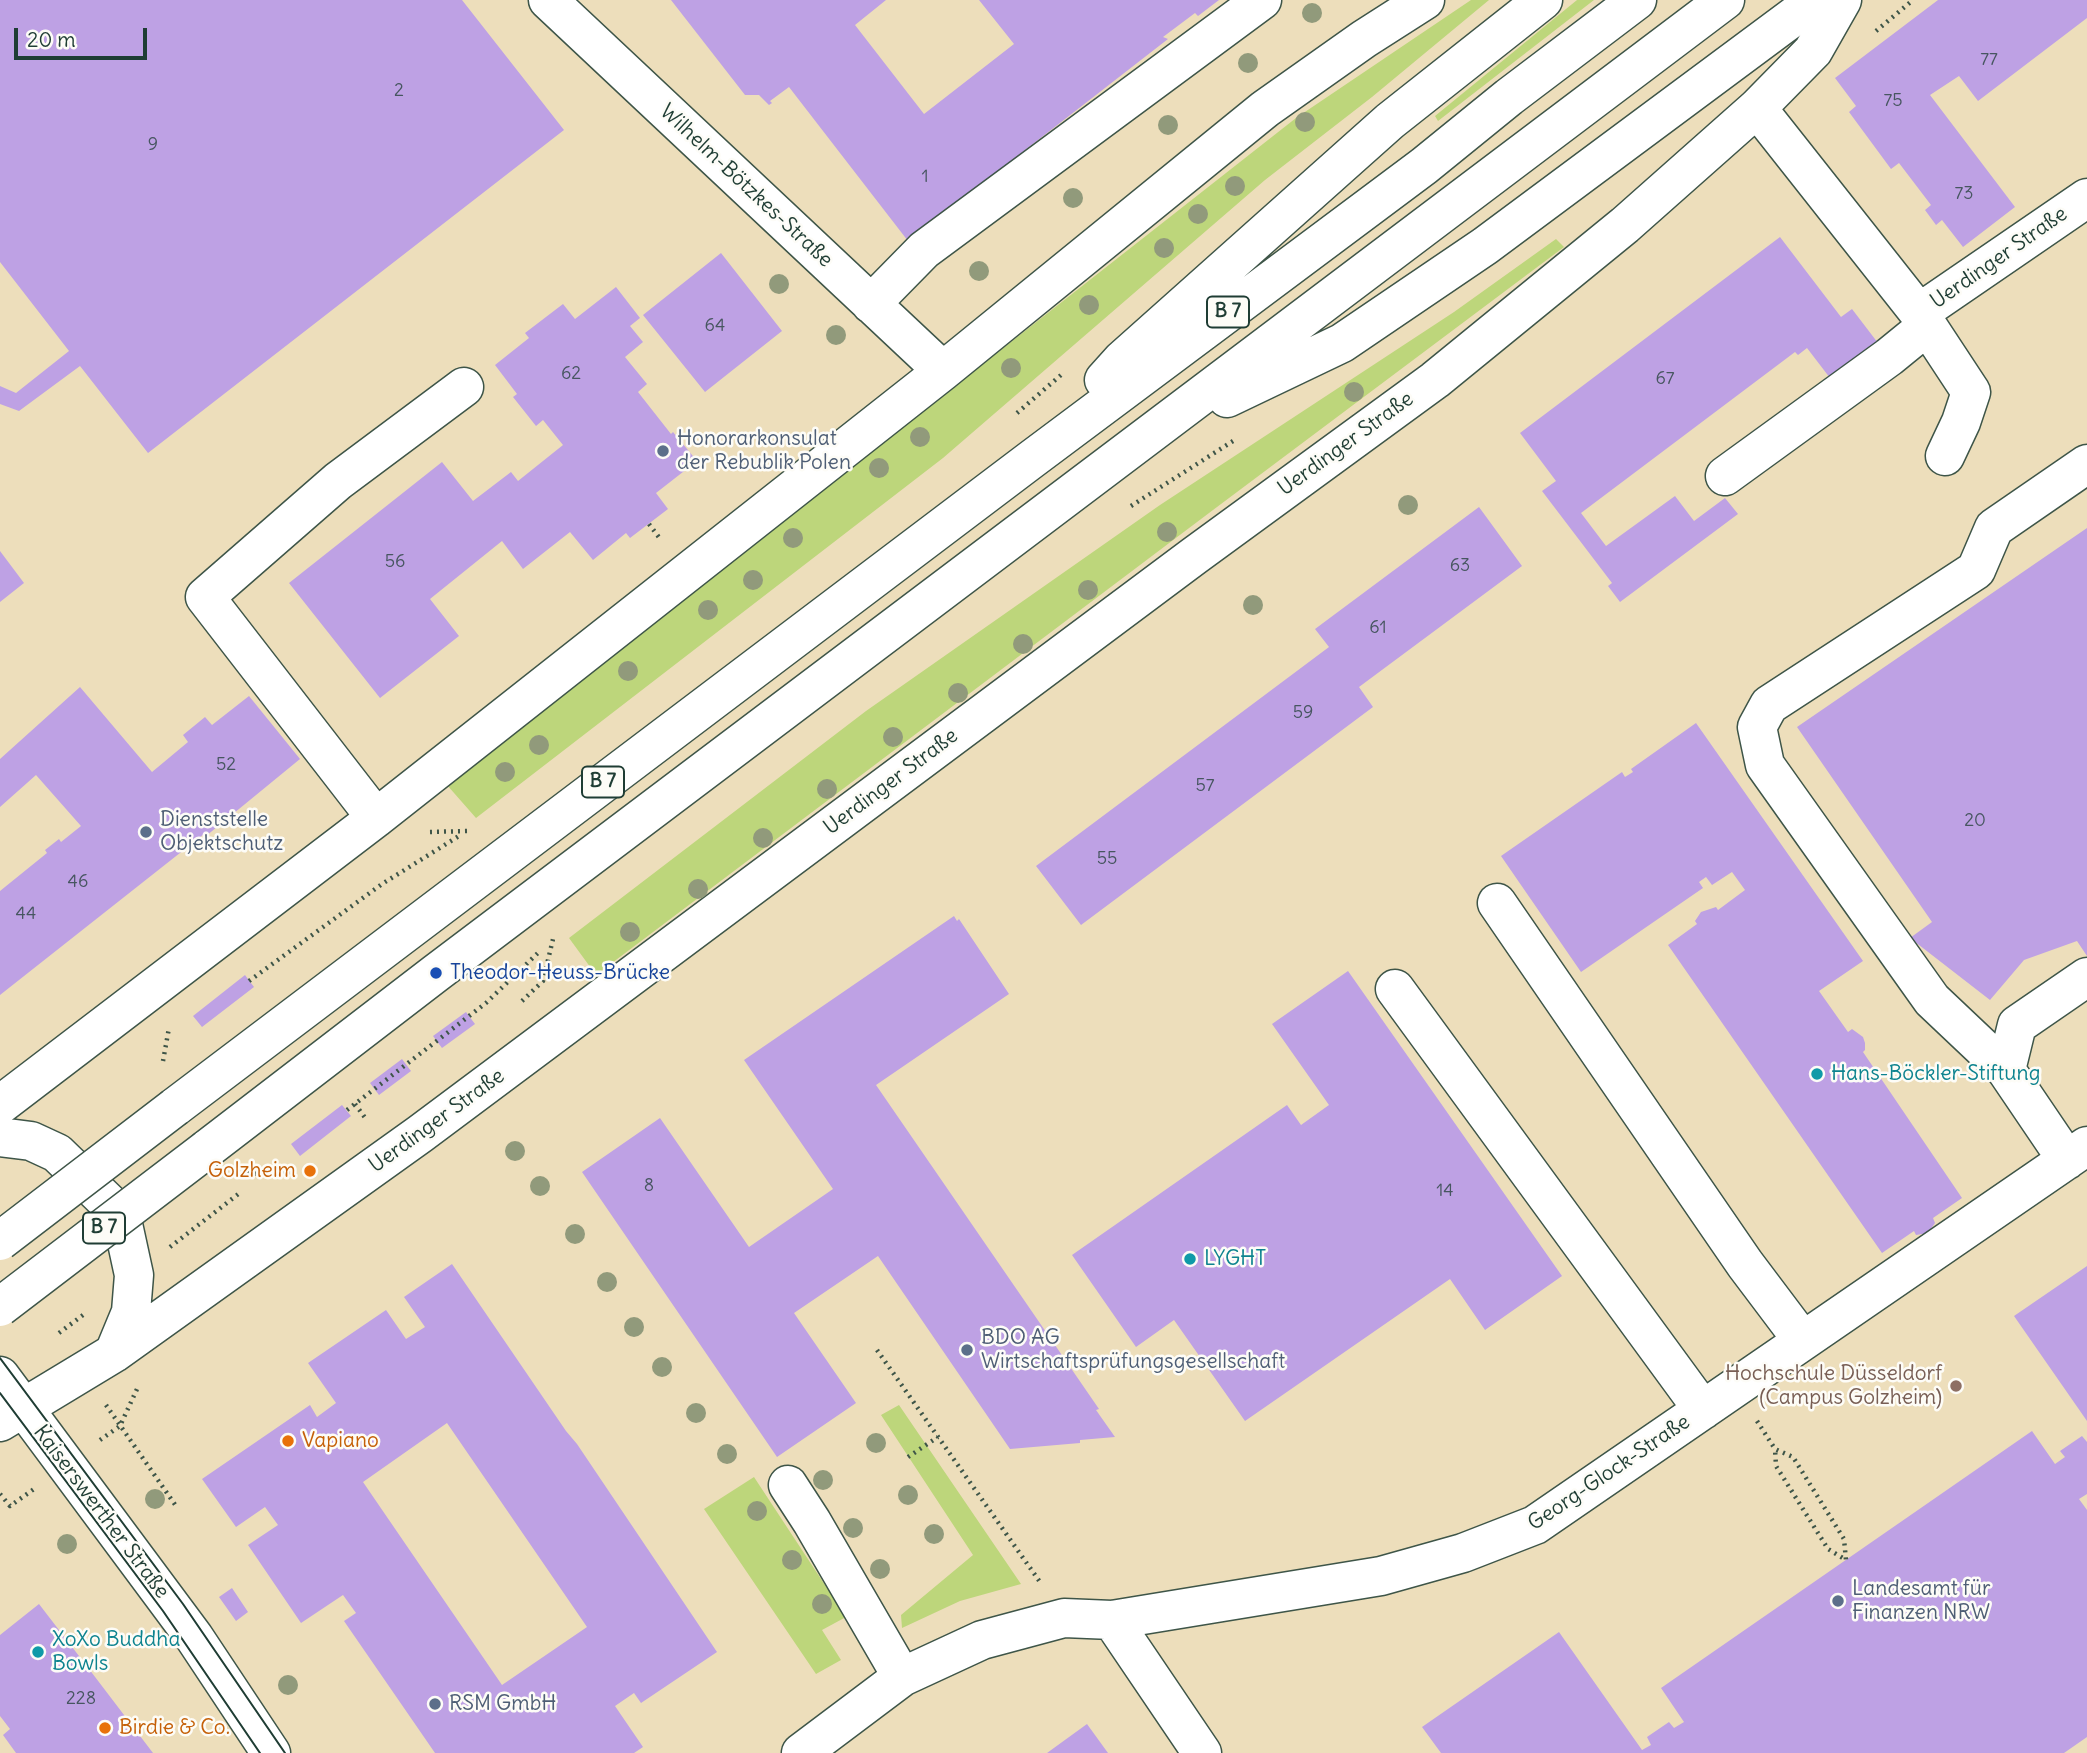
<!DOCTYPE html>
<meta charset="utf-8">
<style>
body{margin:0}
#map{position:relative;width:2087px;height:1753px;overflow:hidden;background:#eddebb;font-family:Delius,sans-serif}
canvas{display:block}
.scale{position:absolute;left:14px;top:28px;width:133px;height:32px;box-sizing:border-box;border:4px solid #1f3d34;border-top:0;padding-left:9px;font-size:21px;line-height:24px;white-space:nowrap;color:#1f3d34;-webkit-text-stroke:5px #fdfcf7;paint-order:stroke}
</style>
<div id="map">
<canvas width="2087" height="1753"></canvas>
<div class="scale">20 m</div>
</div>
<script>
const ctx = document.querySelector('canvas').getContext('2d');
ctx.lineJoin = 'round';
function fillPath(path, color) { ctx.fillStyle = color; ctx.fill(path, 'evenodd'); }
function strokePath(path, color, width, dash) { ctx.strokeStyle = color; ctx.lineWidth = width; ctx.lineCap = dash ? 'butt' : 'round'; ctx.setLineDash(dash || []); ctx.stroke(path); }
function drawText(font, color, halo, rows, align = 'center') {
  ctx.font = font + ' Delius,sans-serif'; ctx.lineWidth = 5; ctx.setLineDash([]); ctx.textBaseline = 'middle'; ctx.strokeStyle = halo; ctx.fillStyle = color; for (const [text, x, y, turn = 0] of rows) {
    ctx.save(); ctx.translate(x, y); ctx.rotate((+turn || 0) * Math.PI / 180); ctx.textAlign = isNaN(turn) ? turn : align; if (halo) ctx.strokeText(text, 0, 0); ctx.fillText(text, 0, 0); ctx.restore();
  }
}
fillPath(new Path2D(`
 M 1471,0 L 1489,0 L 1372,97 L 1265,180 L 943,458 L 476,818 L 447,785 L 1296,118 Z
 M 1577,0 L 1594,0 L 1438,121 L 1435,116 Z
 M 1556,239 L 1564,247 L 1213,510 L 596,975 L 569,938 L 866,711 L 1160,505 L 1454,312 Z
 M 899,1405 L 1021,1584 L 960,1601 L 902,1628 L 901,1615 L 973,1555 L 881,1415 Z
 M 754,1477 L 846,1617 L 822,1630 L 841,1660 L 816,1674 L 704,1509 Z`), '#bdd67b');
fillPath(new Path2D(`
 M 0,0 L 462,0 L 564,130 L 148,453 L 80,366 L 19,411 L 0,404 L 0,386 L 16,393 L 69,351 L 0,262 Z
 M 671,0 L 886,0 L 855,25 L 924,114 L 1014,44 L 979,0 L 1219,0 L 1198,16 L 1195,13 L 1163,37 L 1168,39 L 908,241 L 789,87 L 770,101 L 772,103 L 769,105 L 759,95 L 745,95 Z
 M 1938,0 L 2087,0 L 2087,18 L 1978,101 L 1959,76 L 1930,95 L 2015,207 L 1963,247 L 1942,220 L 1936,225 L 1925,210 L 1931,205 L 1899,163 L 1891,169 L 1849,112 L 1856,106 L 1835,78 Z
 M 1780,237 L 1841,317 L 1852,309 L 1878,343 L 1830,378 L 1807,348 L 1798,355 L 1795,352 L 1581,513 L 1606,546 L 1675,496 L 1694,521 L 1725,498 L 1738,514 L 1620,602 L 1608,586 L 1612,583 L 1542,491 L 1556,481 L 1520,433 Z
 M 721,253 L 782,331 L 705,392 L 643,315 Z
 M 616,287 L 640,318 L 630,326 L 643,342 L 625,357 L 647,384 L 638,392 L 671,434 L 673,432 L 697,461 L 656,493 L 668,509 L 630,538 L 626,533 L 593,560 L 570,532 L 523,569 L 502,541 L 430,599 L 459,636 L 380,698 L 289,583 L 442,462 L 473,501 L 511,472 L 518,481 L 563,445 L 543,420 L 536,426 L 513,397 L 517,394 L 495,365 L 529,338 L 525,333 L 563,304 L 575,319 Z
 M 1479,507 L 1522,566 L 1359,687 L 1373,707 L 1081,925 L 1036,866 L 1329,647 L 1315,629 Z
 M 2087,528 L 2087,956 L 2077,941 L 2024,960 L 1990,1000 L 1910,938 L 1932,922 L 1797,727 Z
 M 0,551 L 24,583 L 0,602 Z
 M 80,687 L 152,772 L 188,742 L 183,735 L 205,717 L 212,725 L 249,696 L 300,759 L 206,836 L 204,834 L 0,995 L 0,891 L 47,853 L 45,850 L 59,839 L 61,842 L 81,826 L 36,775 L 0,807 L 0,759 Z
 M 1696,723 L 1863,961 L 1819,991 L 1848,1032 L 1852,1029 L 1863,1037 L 1865,1043 L 1865,1050 L 1863,1052 L 1962,1198 L 1933,1218 L 1935,1223 L 1928,1233 L 1916,1235 L 1914,1231 L 1882,1253 L 1668,945 L 1697,924 L 1695,921 L 1701,912 L 1716,907 L 1718,910 L 1745,890 L 1732,872 L 1712,885 L 1706,877 L 1699,882 L 1703,888 L 1581,972 L 1501,856 L 1622,772 L 1625,777 L 1633,772 L 1631,769 Z
 M 954,916 L 957,921 L 959,919 L 1009,994 L 876,1085 L 1099,1409 L 1096,1410 L 1115,1437 L 1080,1440 L 1080,1443 L 1010,1449 L 878,1256 L 794,1313 L 856,1403 L 777,1457 L 582,1172 L 660,1118 L 749,1247 L 833,1189 L 744,1060 Z
 M 1348,971 L 1562,1276 L 1485,1330 L 1450,1279 L 1245,1421 L 1174,1320 L 1136,1347 L 1072,1255 L 1287,1105 L 1301,1125 L 1329,1105 L 1272,1024 Z
 M 245,975 L 254,987 L 202,1027 L 193,1016 Z
 M 466,1012 L 475,1024 L 442,1048 L 433,1036 Z
 M 402,1059 L 411,1071 L 379,1095 L 370,1083 Z
 M 342,1105 L 351,1116 L 300,1156 L 291,1144 Z
 M 452,1264 L 566,1431 L 577,1444 L 717,1652 L 641,1703 L 634,1693 L 615,1706 L 643,1747 L 634,1753 L 435,1753 L 344,1621 L 356,1613 L 343,1595 L 301,1623 L 248,1545 L 278,1525 L 265,1507 L 236,1527 L 202,1479 L 310,1405 L 317,1417 L 336,1403 L 308,1363 L 386,1310 L 406,1339 L 425,1327 L 404,1297 ZM 447,1423 L 587,1627 L 502,1685 L 363,1482 Z
 M 2087,1266 L 2087,1421 L 2014,1316 Z
 M 2032,1431 L 2055,1464 L 2065,1457 L 2060,1451 L 2082,1436 L 2087,1442 L 2087,1494 L 2079,1499 L 2087,1510 L 2087,1737 L 2064,1753 L 1441,1753 L 1422,1727 L 1559,1632 L 1642,1750 L 1651,1745 L 1647,1737 L 1669,1722 L 1674,1728 L 1684,1722 L 1661,1688 Z
 M 232,1588 L 248,1612 L 236,1621 L 219,1597 Z
 M 39,1604 L 89,1669 L 153,1753 L 16,1753 L 3,1735 L 10,1729 L 0,1716 L 0,1635 Z
 M 1087,1724 L 1108,1753 L 1047,1753 Z`), '#bea1e4');
const minor = new Path2D(`
 M 548,0 L 943,371
 M 1757,108 L 1919,313 L 2087,198
 M 871,304 L 924,250 L 1262,0
 M 1919,313 L 1971,392 L 1961,422 L 1945,456
 M 1725,476 L 1889,357 L 1927,326
 M 376,818 L 205,597 L 338,481 L 464,387
 M 1497,903 L 1745,1264 L 1803,1341
 M 1395,989 L 1703,1410
 M 2006,1070 L 2017,1025 L 2087,977
 M 0,1105 L 376,818 L 943,371 L 1265,109 L 1364,39 L 1425,0
 M 0,1137 L 31,1141 L 57,1153 L 121,1215 L 134,1275 L 131,1312 L 114,1353
 M 2067,1160 L 2006,1070 L 1932,1000 L 1765,765 L 1757,727 L 1769,705 L 1976,570 L 1994,528 L 2087,464
 M 0,1376 L 194,1637 L 271,1753
 M 0,1422 L 114,1353 L 420,1134 L 1194,556 L 1435,380 L 1625,225 L 1757,108 L 1813,51 L 1842,0
 M 788,1485 L 812,1522 L 902,1677
 M 1112,1620 L 1202,1753
 M 801,1753 L 902,1677 L 982,1640 L 1064,1618 L 1112,1620 L 1381,1576 L 1463,1553 L 1535,1525 L 2087,1146`);
const major = new Path2D(`
 M 1104,380 L 1122,360 L 1390,121 L 1543,0
 M 1227,398 L 1342,343 L 1485,246 L 1816,0
 M 175,1107 L 1032,459 L 1424,166 L 1509,97 L 1637,0
 M 207,1149 L 436,973 L 1725,0`);
strokePath(minor, '#3e5548', 41);
strokePath(major, '#3e5548', 41);
strokePath(new Path2D(`
 M 1876,31 L 1913,0
 M 1017,413 L 1061,375
 M 1131,506 L 1233,441
 M 649,524 L 661,540
 M 430,832 L 467,831
 M 249,981 L 382,884 L 459,836
 M 522,1001 L 543,981 L 553,939
 M 163,1061 L 169,1028
 M 355,1104 L 366,1119
 M 347,1110 L 486,1003 L 540,951
 M 247,1173 L 274,1175 L 290,1172
 M 170,1247 L 241,1192
 M 59,1333 L 83,1315
 M 877,1350 L 1040,1582
 M 106,1405 L 176,1506
 M 1757,1421 L 1775,1449 L 1793,1457 L 1844,1539 L 1846,1560 L 1828,1549 L 1776,1466 L 1775,1449
 M 100,1440 L 120,1426 L 137,1389
 M 908,1457 L 938,1437
 M 0,1494 L 10,1506 L 34,1489`), '#3e5548', 4.5, [2, 5]);
strokePath(minor, '#fff', 38);
strokePath(major, '#fff', 38);
strokePath(new Path2D(`
 M 0,1358 L 183,1604 L 285,1753
 M 0,1393 L 163,1611 L 260,1753`), '#1f3d34', 2);
const majorBridge = new Path2D(`
 M 0,1241 L 175,1107
 M 0,1307 L 207,1149`);
strokePath(majorBridge, '#3e5548', 41, []);
strokePath(majorBridge, '#fff', 38);
ctx.fillStyle = '#919a7b';
for (const [x, y] of [
 [1312,13],
 [1248,63],
 [1305,122],
 [1168,125],
 [1235,186],
 [1073,198],
 [1198,214],
 [1164,248],
 [979,271],
 [779,284],
 [1089,305],
 [836,335],
 [1011,368],
 [1354,392],
 [920,437],
 [879,468],
 [1408,505],
 [1167,532],
 [793,538],
 [753,580],
 [1088,590],
 [1253,605],
 [708,610],
 [1023,644],
 [628,671],
 [958,693],
 [893,737],
 [539,745],
 [505,772],
 [827,789],
 [763,838],
 [698,889],
 [630,932],
 [515,1151],
 [540,1186],
 [575,1234],
 [607,1282],
 [634,1327],
 [662,1367],
 [696,1413],
 [876,1443],
 [727,1454],
 [823,1480],
 [908,1495],
 [155,1499],
 [757,1511],
 [853,1528],
 [934,1534],
 [67,1544],
 [792,1560],
 [880,1569],
 [822,1604],
 [288,1685]
]) { ctx.beginPath(); ctx.arc(x, y, 10, 0, 2 * Math.PI); ctx.fill(); }
for (const [x, y, r, color] of [
 [663,451,7,"#5c6f8a"],
 [146,832,7,"#5c6f8a"],
 [436,973,7,"#1a4fb4"],
 [1817,1074,7,"#0f9aa8"],
 [310,1171,7,"#e8710a"],
 [1190,1259,7,"#0f9aa8"],
 [967,1350,7,"#5c6f8a"],
 [1956,1386,7,"#8d6e63"],
 [288,1441,7,"#e8710a"],
 [1838,1601,7,"#5c6f8a"],
 [38,1652,7,"#0f9aa8"],
 [435,1704,7,"#5c6f8a"],
 [105,1728,7,"#e8710a"]
]) { const dot = new Path2D(); dot.arc(x, y, r, 0, 2 * Math.PI); ctx.fillStyle = color; ctx.fill(dot); strokePath(dot, '#fdfcf7', 2.5); }
drawText('18px', '#475660', null, [
 ["77",1989,60],
 ["2",399,91],
 ["75",1893,101],
 ["9",153,145],
 ["1",925,177],
 ["73",1964,194],
 ["64",715,326],
 ["62",571,374],
 ["67",1665,379],
 ["56",395,562],
 ["63",1460,566],
 ["61",1378,628],
 ["59",1303,713],
 ["52",226,765],
 ["57",1205,786],
 ["20",1975,821],
 ["55",1107,859],
 ["46",78,882],
 ["44",26,914],
 ["8",649,1186],
 ["14",1445,1191],
 ["228",81,1699]
]);
for (const [x, y, w] of [
 [1228,312,42],
 [603,782,42],
 [104,1228,42]
]) { const box = new Path2D(); box.roundRect(x - w / 2, y - 15.5, w, 31, 5); ctx.fillStyle = '#fdfcf7'; ctx.fill(box); strokePath(box, '#1f3d34', 2); }
drawText('bold 19px', '#1f3d34', null, [
 ["B 7",1228,312],
 ["B 7",603,782],
 ["B 7",104,1228]
]);
drawText('21px', '#1f3d34', '#fdfcf7', [
 ["Wilhelm-Bötzkes-Straße",746,186,43],
 ["Uerdinger Straße",1999,258,-35],
 ["Uerdinger Straße",1346,444,-36],
 ["Uerdinger Straße",891,782,-37],
 ["Uerdinger Straße",437,1121,-36],
 ["Georg-Glock-Straße",1609,1473,-34],
 ["Kaiserswerther Straße",101,1512,53]
]);
drawText('21px', '#4e5e75', '#fdfcf7', [
 ["Honorarkonsulat",677,439],
 ["der Rebublik Polen",677,463],
 ["Dienststelle",160,820],
 ["Objektschutz",160,844],
 ["BDO AG",981,1338],
 ["Wirtschaftsprüfungsgesellschaft",981,1362],
 ["Landesamt für",1852,1589],
 ["Finanzen NRW",1852,1613],
 ["RSM GmbH",449,1704]
], 'left');
drawText('21px', '#164399', '#fdfcf7', [
 ["Theodor-Heuss-Brücke",450,973]
], 'left');
drawText('21px', '#0d838f', '#fdfcf7', [
 ["Hans-Böckler-Stiftung",1831,1074],
 ["LYGHT",1204,1259],
 ["XoXo Buddha",52,1640],
 ["Bowls",52,1664]
], 'left');
drawText('21px', '#c56008', '#fdfcf7', [
 ["Golzheim",296,1171,"right"],
 ["Vapiano",302,1441],
 ["Birdie & Co.",119,1728]
], 'left');
drawText('21px', '#785e54', '#fdfcf7', [
 ["Hochschule Düsseldorf",1942,1374],
 ["(Campus Golzheim)",1942,1398]
], 'right');
</script>
